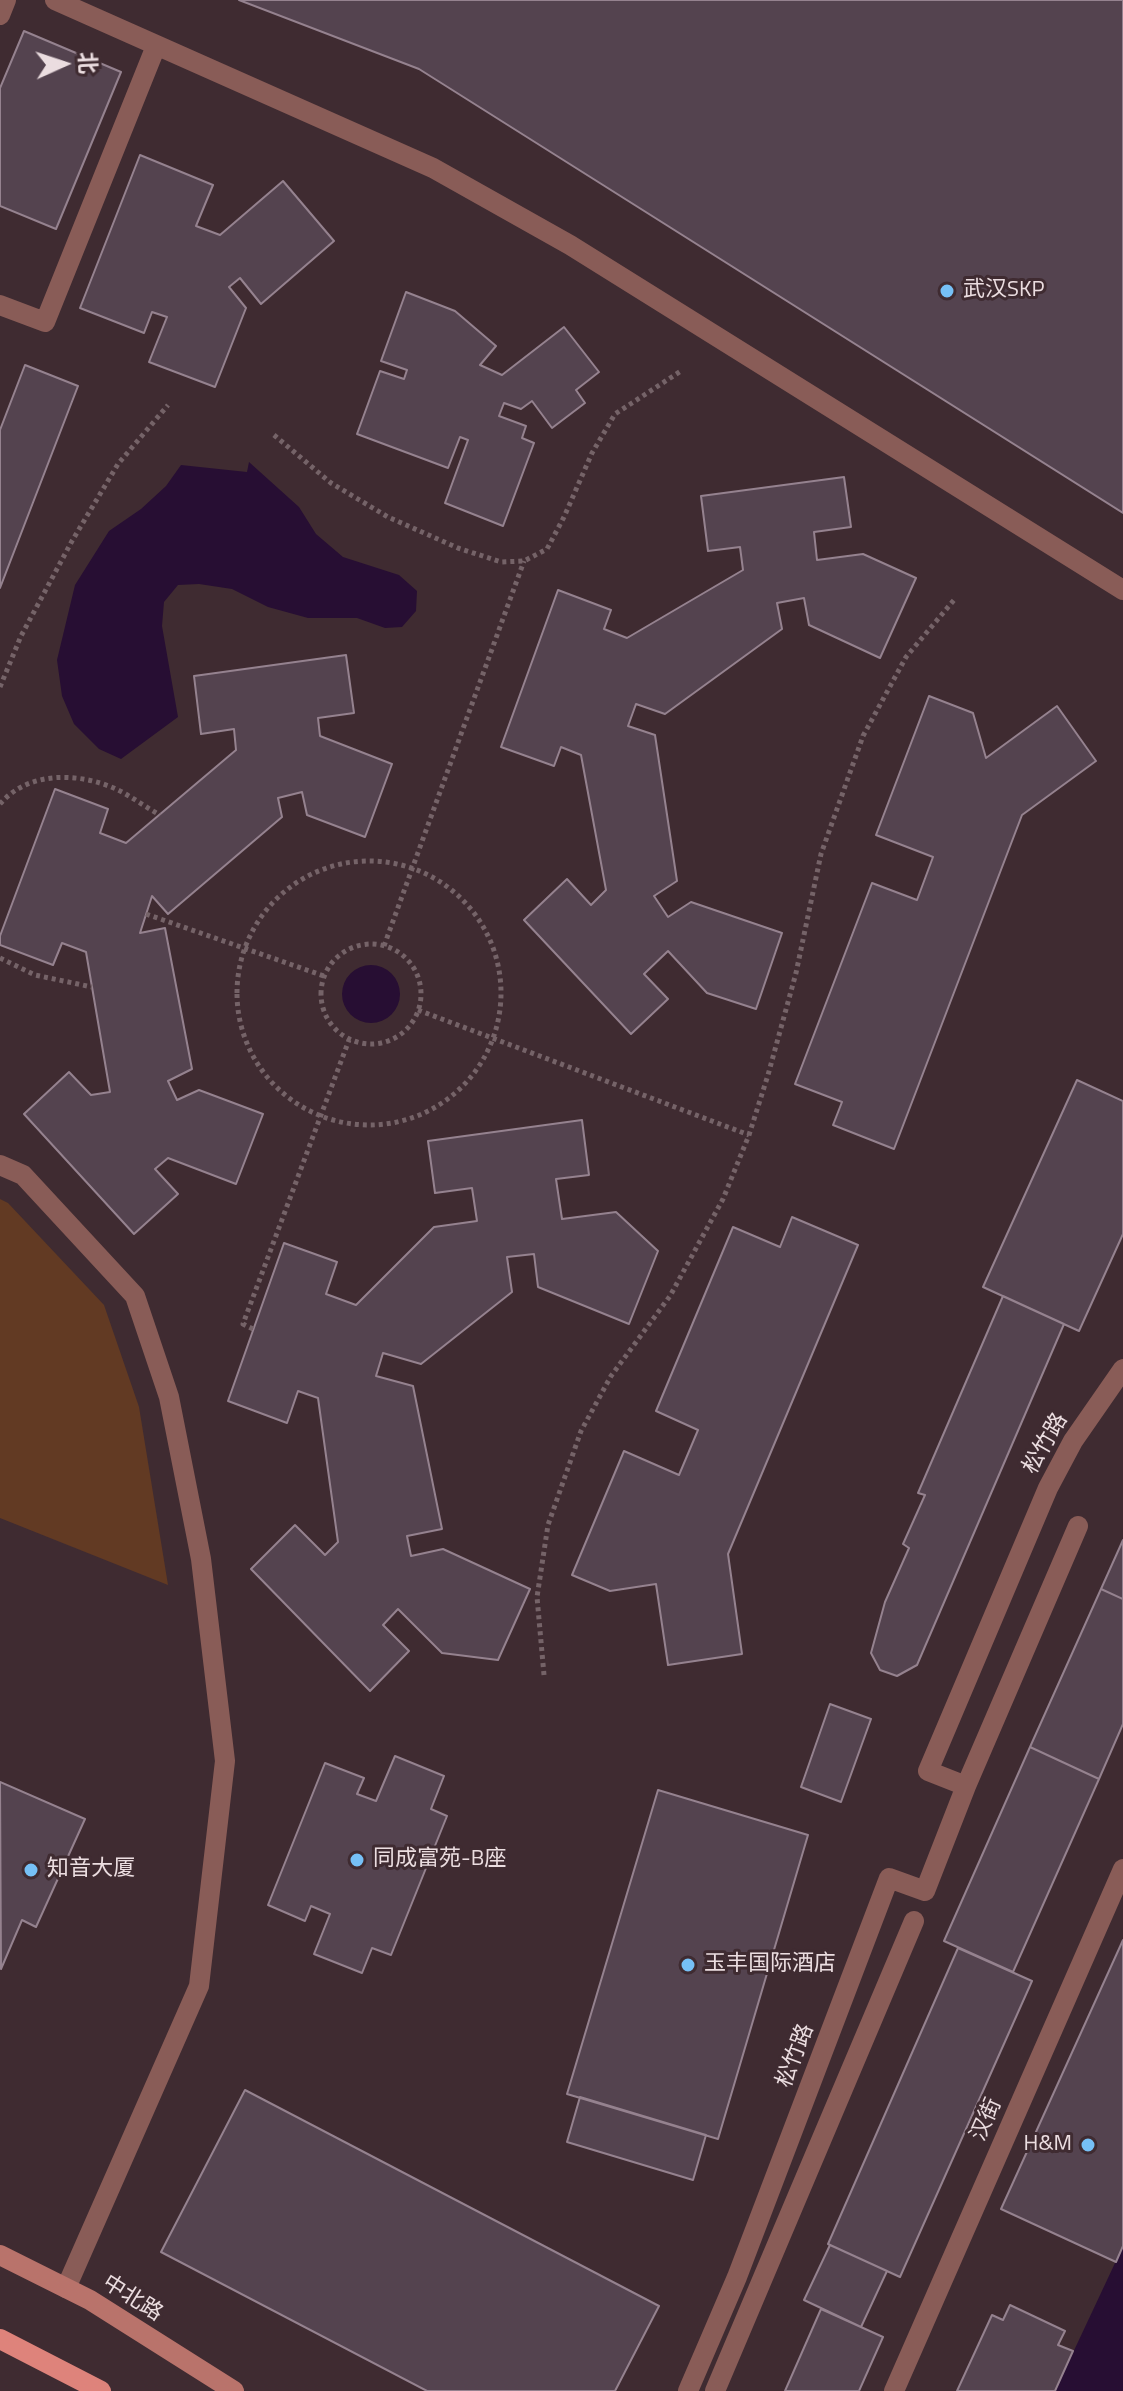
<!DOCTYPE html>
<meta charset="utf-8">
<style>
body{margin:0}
#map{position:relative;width:1123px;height:2391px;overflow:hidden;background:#3f2b31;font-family:"Titillium Web","Noto Sans SC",sans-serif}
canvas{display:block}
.north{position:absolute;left:24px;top:24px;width:80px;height:80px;-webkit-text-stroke:6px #3f2b31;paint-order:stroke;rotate:87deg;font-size:22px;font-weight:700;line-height:32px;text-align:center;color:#ebdde0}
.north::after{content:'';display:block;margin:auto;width:28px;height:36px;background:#ebdde0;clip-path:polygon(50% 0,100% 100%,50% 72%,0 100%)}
</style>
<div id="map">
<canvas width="1123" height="2391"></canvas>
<div class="north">北</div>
</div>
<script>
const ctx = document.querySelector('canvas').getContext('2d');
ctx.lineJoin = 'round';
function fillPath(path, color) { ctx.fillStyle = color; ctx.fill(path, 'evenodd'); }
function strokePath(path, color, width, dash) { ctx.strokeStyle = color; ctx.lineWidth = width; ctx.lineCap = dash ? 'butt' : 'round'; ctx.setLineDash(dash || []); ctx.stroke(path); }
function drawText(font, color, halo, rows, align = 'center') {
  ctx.font = font + ' "Titillium Web","Noto Sans SC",sans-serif'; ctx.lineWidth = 6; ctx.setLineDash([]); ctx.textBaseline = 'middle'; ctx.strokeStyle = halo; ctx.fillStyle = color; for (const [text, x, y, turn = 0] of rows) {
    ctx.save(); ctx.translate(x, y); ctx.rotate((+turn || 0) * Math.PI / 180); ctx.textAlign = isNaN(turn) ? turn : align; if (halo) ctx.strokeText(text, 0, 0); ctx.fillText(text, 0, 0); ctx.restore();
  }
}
fillPath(new Path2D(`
 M 0,1199 L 8,1203 L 104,1305 L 139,1407 L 168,1585 L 0,1518 Z`), '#623a23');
fillPath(new Path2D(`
 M 249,462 L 299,507 L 316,534 L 343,557 L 399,575 L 417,591 L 416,611 L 402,627 L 385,628 L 357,618 L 308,618 L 268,607 L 232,589 L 199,584 L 178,585 L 164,602 L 162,626 L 178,717 L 121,759 L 99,749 L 74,724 L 62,696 L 57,660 L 75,585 L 109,531 L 141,509 L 166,486 L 181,465 L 247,472 Z
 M342 994a29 29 0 1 1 58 0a29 29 0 1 1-58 0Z
 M 1123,2246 L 1123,2391 L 1055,2391 Z`), '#270e33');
const building = new Path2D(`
 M 239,0 L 1123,0 L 1123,513 L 419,69 Z
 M 24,31 L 121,72 L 56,229 L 0,206 L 0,88 Z
 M 140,155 L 213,185 L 196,226 L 220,235 L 283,181 L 334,241 L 261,304 L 240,278 L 229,287 L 246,308 L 215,387 L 149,362 L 167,317 L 152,312 L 144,333 L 80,308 Z
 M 406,292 L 455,311 L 496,346 L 480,365 L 502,375 L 564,327 L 599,372 L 576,390 L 585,403 L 552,428 L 532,401 L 521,409 L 504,403 L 499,416 L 526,426 L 522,438 L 534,443 L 503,526 L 445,503 L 468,440 L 460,437 L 448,468 L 357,434 L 380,371 L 404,379 L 407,370 L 381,361 Z
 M 25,365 L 78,386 L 0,588 L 0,430 Z
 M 844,477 L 851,527 L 814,532 L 817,560 L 863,554 L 916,578 L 880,658 L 809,625 L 804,598 L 777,603 L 782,629 L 665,714 L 636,704 L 628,726 L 655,735 L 677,881 L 654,896 L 668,917 L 691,902 L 782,933 L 756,1009 L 707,993 L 668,951 L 644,974 L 668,999 L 631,1034 L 524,920 L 567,879 L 591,905 L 606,890 L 581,755 L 561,747 L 554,766 L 501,747 L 558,590 L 611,610 L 604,629 L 627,638 L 743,570 L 740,547 L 708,551 L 701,496 Z
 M 346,655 L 354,713 L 318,718 L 320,736 L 392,764 L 365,837 L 307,815 L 302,792 L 278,798 L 282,817 L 168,914 L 152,896 L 140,933 L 165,928 L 192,1069 L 168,1081 L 177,1100 L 199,1090 L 263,1114 L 236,1184 L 168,1158 L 155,1169 L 178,1194 L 134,1234 L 24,1114 L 69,1072 L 91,1095 L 110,1092 L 86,952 L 62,943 L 53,965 L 0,945 L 0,936 L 55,789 L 108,809 L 100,833 L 126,843 L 236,750 L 234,729 L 201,734 L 194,676 Z
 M 929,696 L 973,713 L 986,758 L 1057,706 L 1096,761 L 1022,815 L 894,1149 L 833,1125 L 842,1102 L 795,1084 L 872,883 L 917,900 L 933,857 L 876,835 Z
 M 1077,1080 L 1123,1101 L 1123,1234 L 1079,1331 L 983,1287 Z
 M 582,1120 L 589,1175 L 556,1179 L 562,1219 L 616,1212 L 658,1251 L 629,1324 L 538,1287 L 534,1254 L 507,1257 L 512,1292 L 421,1364 L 383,1353 L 376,1376 L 413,1386 L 442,1529 L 407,1536 L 411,1556 L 443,1549 L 530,1589 L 498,1660 L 442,1653 L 398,1609 L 383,1625 L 409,1651 L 370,1691 L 251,1569 L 295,1525 L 325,1555 L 338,1542 L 318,1398 L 298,1391 L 287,1423 L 228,1401 L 284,1243 L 337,1262 L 326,1294 L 356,1305 L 434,1227 L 477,1221 L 472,1188 L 435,1193 L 428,1141 Z
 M 792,1217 L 858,1245 L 728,1554 L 742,1654 L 668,1665 L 656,1584 L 610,1591 L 572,1575 L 624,1451 L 679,1475 L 698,1430 L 656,1411 L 733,1227 L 780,1247 Z
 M 1003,1296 L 1064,1324 L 917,1665 L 897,1676 L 880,1670 L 871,1653 L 885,1602 L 909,1548 L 903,1544 L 925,1495 L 918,1493 Z
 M 1123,1540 L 1123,1599 L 1101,1589 Z
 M 1101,1589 L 1123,1599 L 1123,1724 L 1099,1779 L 1030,1747 Z
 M 830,1704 L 871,1719 L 841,1802 L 801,1787 Z
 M 1030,1747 L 1099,1779 L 1013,1972 L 944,1941 Z
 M 395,1756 L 444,1776 L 431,1809 L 447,1816 L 391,1955 L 372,1948 L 362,1973 L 314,1954 L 330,1914 L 311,1906 L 305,1921 L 268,1905 L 325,1763 L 364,1778 L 357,1794 L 376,1801 Z
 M 0,1782 L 85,1819 L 36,1927 L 22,1920 L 1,1969 Z
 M 658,1790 L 808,1835 L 718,2139 L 567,2094 Z
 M 1123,1940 L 1123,2246 L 1116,2262 L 1001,2209 Z
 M 958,1948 L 1032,1981 L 900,2277 L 828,2244 Z
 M 245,2090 L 659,2306 L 615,2391 L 427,2391 L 161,2252 Z
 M 580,2097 L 706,2135 L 693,2180 L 567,2142 Z
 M 830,2245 L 887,2271 L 861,2327 L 804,2300 Z
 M 1010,2305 L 1065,2331 L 1058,2345 L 1073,2351 L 1055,2391 L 957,2391 L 992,2315 L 1003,2320 Z
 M 821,2309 L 883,2337 L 859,2391 L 785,2391 Z`);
fillPath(building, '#54434f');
strokePath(building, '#95828f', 2);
strokePath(new Path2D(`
 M 274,435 L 331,483 L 388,517 L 458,548 L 501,562 L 524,561 L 547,549 L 564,517 L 592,453 L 615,414 L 681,371
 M 0,687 L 21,636 L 72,541 L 118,464 L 168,405
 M 0,804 C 28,771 78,772 116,789 C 131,796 145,807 160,815
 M237 993a132 132 0 1 1 264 0a132 132 0 1 1-264 0Z
 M 146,914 L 324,976
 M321 994a50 50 0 1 1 100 0a50 50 0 1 1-100 0Z
 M 384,946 L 524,561
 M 0,958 L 35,975 L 92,987
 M 418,1010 L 749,1135
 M 253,1329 L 243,1324 L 349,1040
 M 544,1675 L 537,1597 L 548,1525 L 581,1431 L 611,1376 L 670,1296 L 723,1199 L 749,1135 L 768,1075 L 796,973 L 821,854 L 863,736 L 906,657 L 954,600`), '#756368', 5, [4, 4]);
strokePath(new Path2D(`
 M 55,0 L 433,168 L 570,245 L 1123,590
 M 0,15 L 6,0
 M 0,305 L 45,322 L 156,46
 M 966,1786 L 928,1771 L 1048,1488 L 1073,1441 L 1123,1369
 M 688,2391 L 737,2277 L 889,1878 L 925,1891 L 966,1786 L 1078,1526
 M 715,2391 L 914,1921`), '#895c57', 20);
strokePath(new Path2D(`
 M 894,2391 L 1123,1869`), '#895c57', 20);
strokePath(new Path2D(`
 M 0,1165 L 23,1175 L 135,1296 L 169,1397 L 201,1559 L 225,1761 L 199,1986 L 66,2288`), '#895c57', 20);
strokePath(new Path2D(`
 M 0,2255 L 90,2300 L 234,2391`), '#b9736b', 20);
strokePath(new Path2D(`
 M 0,2339 L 101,2391`), '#de837b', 20);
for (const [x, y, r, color] of [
 [947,291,8,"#76c0f6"],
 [357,1860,8,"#76c0f6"],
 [31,1870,8,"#76c0f6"],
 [688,1965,8,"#76c0f6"],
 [1088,2145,8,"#76c0f6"]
]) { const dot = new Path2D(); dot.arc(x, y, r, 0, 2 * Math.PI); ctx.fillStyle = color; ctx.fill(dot); strokePath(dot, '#3f2b31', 3); }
drawText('22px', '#ebdde0', '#3f2b31', [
 ["武汉SKP",963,291],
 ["同成富苑-B座",373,1860],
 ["知音大厦",47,1870],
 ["玉丰国际酒店",704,1965],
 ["H&M",1072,2145,"right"]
], 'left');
drawText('22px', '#ebdde0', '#3f2b31', [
 ["松竹路",1046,1444,-60],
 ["松竹路",796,2056,-69],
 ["汉街",987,2120,-66],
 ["中北路",132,2299,32]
]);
</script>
